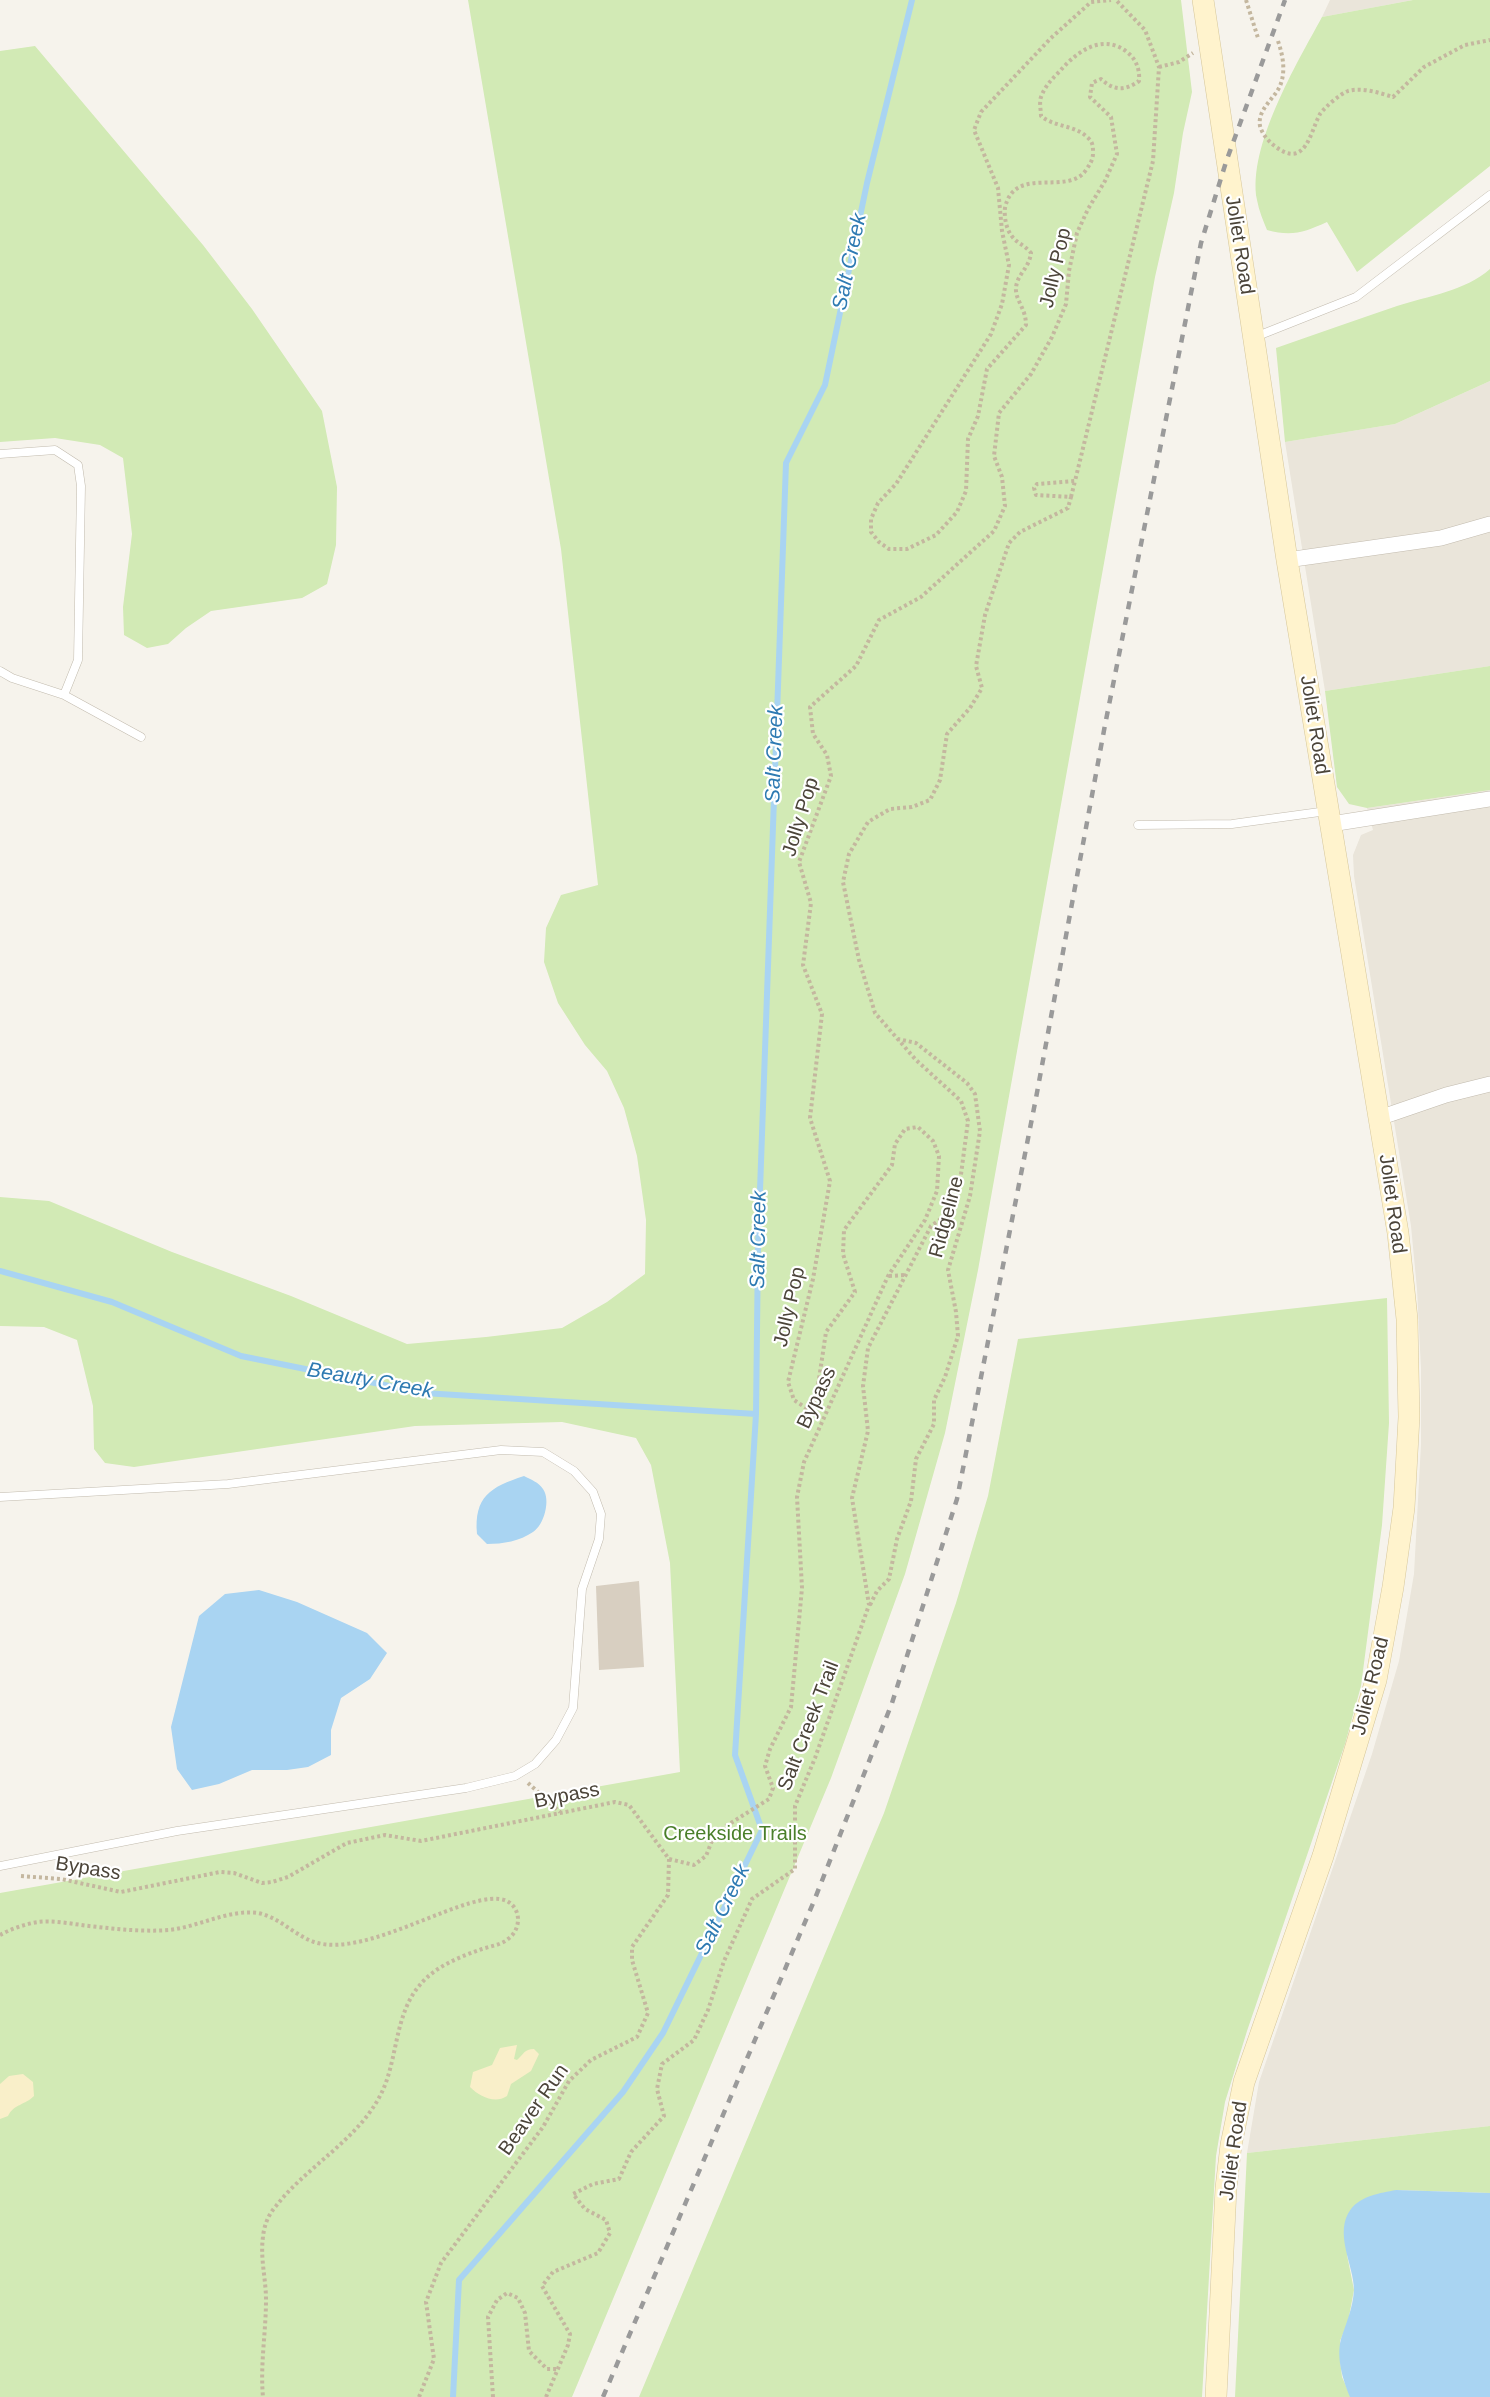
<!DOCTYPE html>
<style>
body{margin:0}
canvas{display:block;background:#f6f3ec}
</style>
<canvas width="1490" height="2397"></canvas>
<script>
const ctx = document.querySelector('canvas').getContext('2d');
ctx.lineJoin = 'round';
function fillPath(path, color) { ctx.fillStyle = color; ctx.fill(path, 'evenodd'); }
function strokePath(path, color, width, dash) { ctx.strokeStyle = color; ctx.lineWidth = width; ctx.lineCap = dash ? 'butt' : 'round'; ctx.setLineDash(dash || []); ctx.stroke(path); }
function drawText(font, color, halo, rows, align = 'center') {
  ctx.font = font + ' Arial,sans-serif'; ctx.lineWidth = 4.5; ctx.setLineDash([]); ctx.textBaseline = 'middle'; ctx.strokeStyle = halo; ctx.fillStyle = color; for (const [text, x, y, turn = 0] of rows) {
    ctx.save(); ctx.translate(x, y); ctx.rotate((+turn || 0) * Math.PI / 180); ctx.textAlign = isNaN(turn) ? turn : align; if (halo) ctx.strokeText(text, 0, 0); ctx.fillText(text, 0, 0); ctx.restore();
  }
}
fillPath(new Path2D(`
 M 1330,0 L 1413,0 L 1322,17 Z
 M 1490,381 L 1490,666 L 1325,691 L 1285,442 L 1395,424 Z
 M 1490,790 L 1490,2126 L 1247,2153 L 1259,2082 L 1372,1754 L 1399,1661 L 1414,1574 L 1421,1444 L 1421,1369 L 1417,1289 L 1411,1226 L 1354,876 L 1353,855 L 1361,835 L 1373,830 L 1367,808 Z`), '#eae5da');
fillPath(new Path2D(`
 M 468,0 L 1181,0 L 1192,92 L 1183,133 L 1174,193 L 1155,277 L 978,1270 L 945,1433 L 905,1574 L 831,1778 L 572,2397 L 0,2397 L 0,1893 L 680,1772 L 670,1563 L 651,1465 L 636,1438 L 562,1422 L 415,1426 L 134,1467 L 105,1463 L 94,1449 L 93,1406 L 77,1340 L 44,1327 L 0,1326 L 0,1197 L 49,1201 L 172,1252 L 291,1296 L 407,1344 L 486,1337 L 562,1328 L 607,1302 L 645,1274 L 646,1220 L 637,1156 L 624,1108 L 607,1071 L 585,1045 L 558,1003 L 544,962 L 546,928 L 561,895 L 598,885 L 561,549 Z
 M 1413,0 L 1490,0 L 1490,166 L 1357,272 L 1327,222 C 1305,232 1292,237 1267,230 C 1263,220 1259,211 1257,200 C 1247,147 1297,63 1322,17 Z
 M 35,46 L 203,245 L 252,309 L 322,411 L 337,487 L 336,545 L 327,584 L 302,598 L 211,611 L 186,628 L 168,644 L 147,648 L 124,635 L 123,607 L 132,534 L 123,458 L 100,445 L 55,438 L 0,442 L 0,51 Z
 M 1490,269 L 1490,381 L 1395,424 L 1285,442 L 1276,348 C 1316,334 1356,320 1397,306 C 1428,296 1465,291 1490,269 Z
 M 1490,666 L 1490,790 L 1367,808 L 1349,804 L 1337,787 L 1325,691 Z
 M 1387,1298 L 1389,1423 L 1382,1525 L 1361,1686 L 1345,1744 L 1247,2031 L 1225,2102 L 1216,2156 L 1202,2397 L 639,2397 L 884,1813 L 956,1603 L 988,1496 L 1018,1339 Z
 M 1490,2126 L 1490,2193 L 1396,2190 L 1347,2255 L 1354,2290 L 1348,2322 L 1340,2341 L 1340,2360 L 1342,2377 L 1351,2397 L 1235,2397 L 1247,2153 Z`), '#d2eab5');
fillPath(new Path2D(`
 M 517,2045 L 514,2059 L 517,2060 C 524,2054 524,2049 534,2049 L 539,2054 L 531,2071 L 511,2084 L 507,2096 C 495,2104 480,2097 470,2087 L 473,2072 L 492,2065 L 500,2048 Z
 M 23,2074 L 33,2082 L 34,2096 C 25,2105 14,2104 8,2116 L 0,2119 L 0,2084 L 9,2076 Z`), '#f9efc9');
fillPath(new Path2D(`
 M 524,1476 C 532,1480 538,1482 543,1489 C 551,1500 544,1525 533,1532 C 520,1541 503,1544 487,1544 L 477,1534 C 474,1497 490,1487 524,1476 Z
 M 259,1590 L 297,1602 L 367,1633 L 387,1653 L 370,1679 L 341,1698 L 331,1730 L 331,1755 L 308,1767 L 287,1770 L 252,1770 L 219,1784 L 192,1790 L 177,1769 L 171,1727 L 199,1616 L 225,1594 Z
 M 1396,2190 L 1490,2193 L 1490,2397 L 1350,2397 C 1343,2380 1336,2358 1341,2339 C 1346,2323 1353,2308 1354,2290 C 1354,2265 1333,2233 1351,2209 C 1361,2196 1380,2193 1396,2190 Z`), '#a9d4f2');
strokePath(new Path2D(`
 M 0,1271 L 112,1302 L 241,1356 L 424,1393 L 756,1414
 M 453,2397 L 459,2280 L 623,2092 L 663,2033 L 762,1830 L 735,1755 L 756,1414 L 758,1246 L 786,463 L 825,385 L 867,183 L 912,0`), '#a9d4f2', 6);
fillPath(new Path2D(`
 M 639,1581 L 644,1667 L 599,1670 L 596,1586 Z`), '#d8cfc1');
const service = new Path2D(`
 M 1255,337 L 1356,297 L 1490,195
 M 0,454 L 55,450 L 78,465 L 81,486 L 78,660 L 64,695
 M 0,671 L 12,678 L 64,695 L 141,737
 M 1138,825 L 1232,824 L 1327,811
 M 0,1497 L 228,1484 L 501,1450 L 543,1452 L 574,1471 L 593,1492 L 601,1514 L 599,1539 L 582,1589 L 573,1708 L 556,1740 L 535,1764 L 515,1776 L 466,1788 L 177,1831 L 0,1866`);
const minor = new Path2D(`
 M 1287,560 L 1441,538 L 1490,524
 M 1331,824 L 1490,799
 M 1379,1118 L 1446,1095 L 1490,1084`);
const secondary = new Path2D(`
 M 1203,0 L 1287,560 L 1398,1233 L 1407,1319 L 1409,1417 L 1404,1508 L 1393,1587 L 1376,1680 L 1323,1856 L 1244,2082 L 1231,2145 L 1226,2188 L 1216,2397`);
strokePath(service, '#c2bbae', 9);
strokePath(minor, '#c2bbae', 16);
strokePath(secondary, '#d6c79b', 22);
strokePath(new Path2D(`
 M 1246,0 L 1258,38
 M 1278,41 C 1283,56 1286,71 1280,86 C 1274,99 1257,110 1260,126 C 1262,134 1269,142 1276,147 C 1306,169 1310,132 1320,114 C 1325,107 1340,94 1348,91 C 1362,87 1380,93 1393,97 L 1424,67 L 1465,45 L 1490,40
 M 1159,67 L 1179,62 L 1193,53
 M 1071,497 L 1075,481
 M 889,1276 L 906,1275
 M 870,1605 L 877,1591 L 889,1579 L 897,1539 L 911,1501 L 916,1459 L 934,1424 L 934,1400 L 945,1377 L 958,1336 L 956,1312 L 948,1270 L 970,1196 L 980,1131 L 975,1094 L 967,1083 L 916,1043 L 898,1039
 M 528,1783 L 560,1812
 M 21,1876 L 61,1879 L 121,1892 L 220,1872 L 234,1873 L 262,1883 L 272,1882 L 288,1877 L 347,1843 L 385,1835 L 421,1841 L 615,1802 L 629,1805 L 669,1859 L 694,1865 L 706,1856 L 715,1833 L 769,1799 L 773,1788 L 765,1766 L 770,1749 L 791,1707 L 802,1588 L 797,1497 L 804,1462 L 888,1276 L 925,1220 L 937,1191 L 939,1156 L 933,1141 L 918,1127 L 905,1129 L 895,1144 L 892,1165 L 844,1230 L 843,1254 L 855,1292 L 826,1332 L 816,1399 L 806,1408 L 794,1400 L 788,1382 L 813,1279 L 830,1181 L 810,1118 L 822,1014 L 803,965 L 811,903 L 799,862 L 831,776 L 827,755 L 813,734 L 810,707 L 856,666 L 879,620 L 921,597 L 994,531 L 1005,506 L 1002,477 L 994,456 L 999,413 L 1031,374 L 1052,337 L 1066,304 L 1069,271 L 1077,233 L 1088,209 L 1105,181 L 1117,154 L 1111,117 L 1090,97 L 1092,83 L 1101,79 C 1114,91 1125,91 1139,81 C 1140,69 1136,59 1127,52 C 1103,33 1077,51 1060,71 C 1052,79 1045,86 1041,97 C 1039,103 1041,110 1041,116 C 1054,127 1075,125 1087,137 C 1093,142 1093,146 1093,153 C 1093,160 1090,164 1086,170 C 1068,197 1014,164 1005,208 C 1004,216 1006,228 1011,235 C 1016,243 1025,245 1031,253 C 1029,269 1017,274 1016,288 C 1015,300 1026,308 1026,325 L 987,369 L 978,416 L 968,439 L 966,491 L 957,512 L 936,535 L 907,549 L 889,549 L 879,542 L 871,532 L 871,519 L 878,503 L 896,484 L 991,334 L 1002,304 L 1009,265 L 1002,231 L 998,188 L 974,130 L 981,112 L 1051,38 L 1091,2 L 1111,0
 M 0,1935 C 11,1929 25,1924 38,1922 C 54,1920 72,1924 89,1926 C 116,1929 142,1932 169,1930 C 198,1927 229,1909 258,1913 C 279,1917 294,1935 314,1942 C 369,1960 472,1885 507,1901 C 522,1909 521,1930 508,1939 C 501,1945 491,1946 482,1949 C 459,1957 434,1967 419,1986 C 394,2016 398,2060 381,2094 C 358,2140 307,2166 276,2206 C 268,2215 264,2226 263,2237 C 260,2258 266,2279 266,2300 C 266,2332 260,2365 263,2397
 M 419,2397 L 434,2359 L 426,2302 L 441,2263 L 543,2127 L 569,2081 L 591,2060 L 637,2037 L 648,2013 L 632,1960 L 632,1947 L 668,1895 L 669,1859
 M 493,2397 L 488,2317 L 497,2300 L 507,2293 L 518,2298 L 525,2313 L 529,2351 L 547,2369 L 558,2369
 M 546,2397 L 568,2345 L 570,2334 L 542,2286 L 553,2272 L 598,2253 L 610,2233 L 606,2220 L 585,2209 L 573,2194 L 593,2184 L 619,2179 L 631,2152 L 664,2116 L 657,2089 L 662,2064 L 694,2040 L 708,2010 L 724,1961 L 752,1899 L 795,1869 L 795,1806 L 815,1758 L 869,1605 L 852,1498 L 868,1431 L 863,1386 L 868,1348 L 931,1226 L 951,1212 L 960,1182 L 968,1121 L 961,1101 L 916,1060 L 875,1013 L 859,960 L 843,882 L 849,854 L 868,822 L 890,809 L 912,807 L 930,800 L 940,780 L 947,734 L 970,708 L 982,688 L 976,666 L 985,615 L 1009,543 L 1020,532 L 1068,508 L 1071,497 L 1036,495 L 1034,488 L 1037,484 L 1075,481 L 1153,161 L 1159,67 L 1145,30 L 1116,0`), '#c4b79f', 4, [3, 3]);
strokePath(service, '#fff', 8);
strokePath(minor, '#fff', 15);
strokePath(secondary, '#fff3cd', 21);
strokePath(new Path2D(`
 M 603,2397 L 814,1901 L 892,1703 L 957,1499 L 1036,1098 L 1105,725 L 1201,243 L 1226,162 L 1285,0`), '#9a9a9a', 4.5, [8, 8]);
drawText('20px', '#4b4439', '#fff', [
 ["Joliet Road",1239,245,81],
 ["Jolly Pop",1056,268,-77],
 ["Joliet Road",1314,725,81],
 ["Jolly Pop",801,817,-73],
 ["Joliet Road",1392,1204,82],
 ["Ridgeline",947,1217,-75],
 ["Jolly Pop",790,1307,-77],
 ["Bypass",817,1398,-65],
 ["Joliet Road",1371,1686,-76],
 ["Salt Creek Trail",809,1726,-69],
 ["Bypass",567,1796,-11],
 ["Bypass",88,1869,9],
 ["Beaver Run",534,2110,-55],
 ["Joliet Road",1234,2151,-82]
]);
drawText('20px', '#4a7f2a', '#fff', [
 ["Creekside Trails",735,1834]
]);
drawText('italic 21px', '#2e7ab2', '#fff', [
 ["Salt Creek",850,262,-78],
 ["Salt Creek",775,754,-88],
 ["Salt Creek",759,1240,-89],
 ["Beauty Creek",370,1381,10],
 ["Salt Creek",723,1910,-64]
]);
</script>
